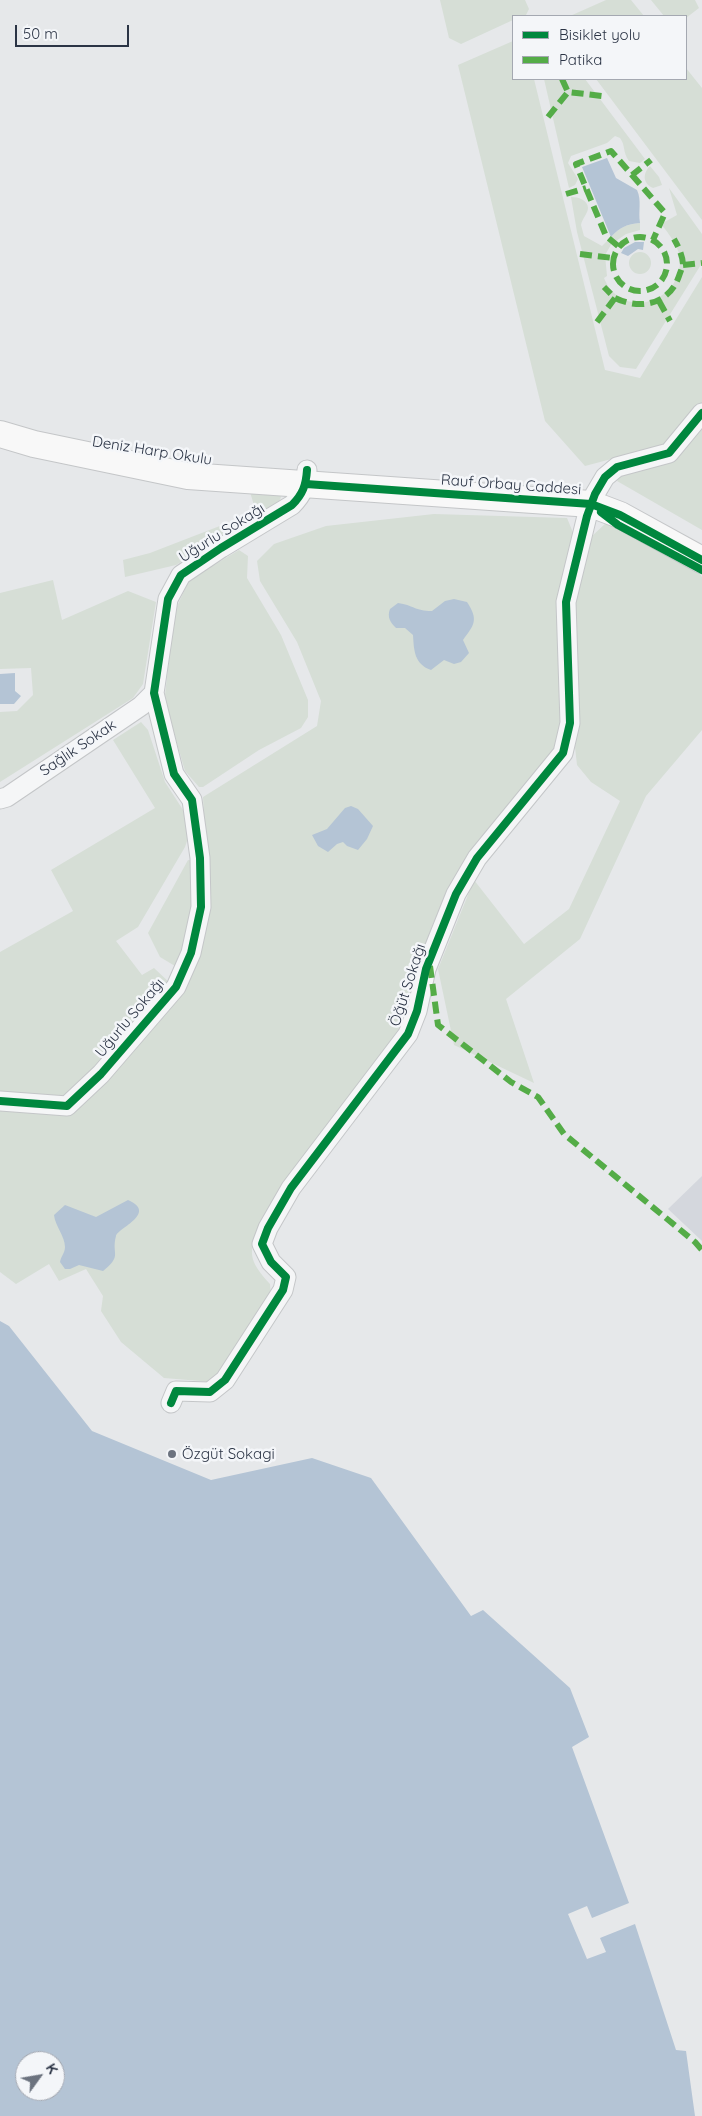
<!DOCTYPE html>
<meta charset="utf-8">
<style>
body{margin:0}
#map{position:relative;width:702px;height:2116px;overflow:hidden;background:#e6e8ea;font-family:Quicksand,sans-serif}
canvas{display:block}
.legend{position:absolute;left:512px;top:15px;width:175px;height:65px;box-sizing:border-box;background:#f4f6f9;border:1px solid #a4a8b1;margin:0;padding:6px 9px;list-style:none;font-size:15px;color:#2b3445}
.legend li{display:flex;align-items:center;gap:10px;height:25px}
.legend b{width:25px;border:1px solid #a4a8b1}
.north{position:absolute;left:15px;top:2051px;width:50px;height:50px;box-sizing:border-box;background:#f4f6f9;border:1px solid #a4a8b1;border-radius:50%;rotate:58deg;font-size:14px;font-weight:700;line-height:20px;text-align:center;color:#2b3445}
.north::after{content:'';display:block;margin:auto;width:18px;height:22px;background:#6c737f;clip-path:polygon(50% 0,100% 100%,50% 72%,0 100%)}
.scale{position:absolute;left:15px;top:25px;width:114px;height:22px;box-sizing:border-box;border:2px solid #2b3445;border-top:0;padding-left:6px;font-size:15px;line-height:18px;white-space:nowrap;color:#2b3445;-webkit-text-stroke:4px #f4f6f9;paint-order:stroke}
</style>
<div id="map">
<canvas width="702" height="2116"></canvas>
<ul class="legend">
<li><b style="height:6px;background:#00873e"></b>Bisiklet yolu</li>
<li><b style="height:6px;background:#54ac47"></b>Patika</li>
</ul>
<div class="north">K</div>
<div class="scale">50 m</div>
</div>
<script>
const ctx = document.querySelector('canvas').getContext('2d');
ctx.lineJoin = 'round';
function fillPath(path, color) { ctx.fillStyle = color; ctx.fill(path, 'evenodd'); }
function strokePath(path, color, width, dash) { ctx.strokeStyle = color; ctx.lineWidth = width; ctx.lineCap = dash ? 'butt' : 'round'; ctx.setLineDash(dash || []); ctx.stroke(path); }
function drawText(font, color, halo, rows, align = 'center') {
  ctx.font = font + ' Quicksand,sans-serif'; ctx.lineWidth = 5; ctx.setLineDash([]); ctx.textBaseline = 'middle'; ctx.strokeStyle = halo; ctx.fillStyle = color; for (const [text, x, y, turn = 0] of rows) {
    ctx.save(); ctx.translate(x, y); ctx.rotate((+turn || 0) * Math.PI / 180); ctx.textAlign = isNaN(turn) ? turn : align; if (halo) ctx.strokeText(text, 0, 0); ctx.fillText(text, 0, 0); ctx.restore();
  }
}
fillPath(new Path2D(`
 M 702,1176 L 702,1241 L 668,1209 Z`), '#d4d7dd');
fillPath(new Path2D(`
 M 440,0 L 525,0 L 529,9 L 526,15 L 513,16 L 513,20 L 461,44 L 449,38 Z
 M 606,0 L 631,0 L 644,16 L 570,16 Z
 M 651,0 L 695,0 L 699,8 L 686,18 L 686,16 L 664,16 Z
 M 513,41 L 513,79 L 534,79 L 605,370 L 640,378 L 702,277 L 702,404 L 672,443 L 585,466 L 545,421 L 458,65 Z
 M 686,68 L 702,88 L 702,220 L 596,79 L 686,79 Z
 M 544,79 L 585,79 L 645,159 L 640,163 L 629,161 C 622,151 626,146 620,138 L 615,136 L 607,143 L 571,156 L 568,163 L 578,179 L 575,185 L 569,188 Z
 M 650,166 L 659,177 L 662,185 L 653,188 C 642,183 643,173 650,166 Z
 M 669,188 L 702,234 L 702,263 L 636,369 L 620,367 L 609,356 L 577,232 L 571,197 C 578,197 588,200 588,208 C 588,213 582,219 581,225 L 584,236 L 602,246 L 609,239 L 612,243 L 605,255 L 607,276 L 604,278 C 621,320 679,304 680,262 C 681,249 669,234 661,224 L 677,215 Z
 M 640,223 L 640,230 L 626,234 L 616,241 L 611,237 C 620,227 627,224 640,223 Z
 M629 263a11 11 0 1 1 22 0a11 11 0 1 1-22 0Z
 M 702,428 L 702,530 L 617,481 L 619,477 L 672,461 Z
 M 278,491 L 281,497 L 278,504 L 176,565 L 125,577 L 123,560 L 150,553 L 256,512 L 250,492 Z
 M 434,514 L 567,518 L 574,535 L 557,609 L 561,728 L 557,749 L 450,886 L 432,926 L 399,1032 L 260,1223 C 248,1253 248,1260 270,1284 L 271,1296 L 221,1376 L 212,1382 L 164,1378 L 121,1342 L 101,1311 L 103,1296 L 86,1269 L 59,1281 L 49,1264 L 16,1284 L 0,1272 L 0,1110 L 70,1112 L 179,992 L 208,912 L 203,797 L 317,726 L 321,701 L 297,642 L 260,581 L 257,561 L 274,544 L 326,526 Z
 M 607,522 L 699,573 L 702,577 L 702,730 L 646,796 L 580,939 L 506,999 L 534,1083 L 454,1045 L 438,969 L 474,880 L 524,944 L 569,909 L 620,801 L 591,782 L 577,765 L 575,747 L 576,709 L 573,607 L 591,537 Z
 M 239,550 L 248,556 L 247,578 L 281,635 L 308,700 L 308,717 L 301,728 L 259,750 L 203,787 L 199,787 L 185,771 L 173,730 L 165,695 L 174,613 L 189,580 Z
 M 53,580 L 62,620 L 128,591 L 156,602 L 143,684 L 133,698 L 0,782 L 0,712 L 17,711 L 33,695 L 31,668 L 0,669 L 0,593 Z
 M 141,722 L 148,730 L 165,782 L 185,813 L 190,832 L 185,847 L 138,927 L 116,941 L 142,975 L 154,968 L 171,984 L 95,1069 L 62,1100 L 0,1092 L 0,952 L 73,911 L 51,870 L 155,808 L 113,740 Z
 M 188,860 L 194,861 L 192,910 L 180,963 L 175,966 L 160,957 L 148,933 Z`), '#d6ded6');
fillPath(new Path2D(`
 M 607,158 L 616,178 L 637,190 C 642,201 638,211 640,223 C 627,224 620,227 611,237 L 582,167 Z
 M 635,242 L 644,242 L 643,250 L 638,249 L 628,256 L 621,253 L 624,248 Z
 M 454,599 L 467,602 C 479,620 474,625 463,640 L 469,653 L 461,662 L 454,664 L 444,660 L 431,670 C 414,664 414,650 413,635 L 405,628 L 396,628 C 390,622 387,617 390,609 L 398,603 C 413,605 415,611 432,611 L 445,601 Z
 M 15,673 L 15,691 L 21,696 L 14,704 L 0,704 L 0,674 Z
 M 351,806 L 358,809 L 373,826 L 367,839 L 358,850 L 347,846 L 343,842 L 337,844 L 328,852 L 318,846 L 312,835 L 327,829 L 345,808 Z
 M 128,1200 C 158,1213 118,1228 116,1236 C 111,1255 123,1255 103,1271 L 79,1265 L 70,1269 L 65,1269 L 60,1262 C 61,1256 65,1253 65,1247 C 65,1236 55,1226 54,1215 L 65,1205 L 96,1217 Z
 M 0,1321 L 9,1326 L 92,1431 L 211,1480 L 312,1458 L 371,1478 L 471,1616 L 483,1610 L 570,1688 L 589,1737 L 572,1747 L 629,1903 L 592,1918 L 587,1906 L 568,1914 L 587,1959 L 606,1952 L 600,1938 L 635,1924 L 676,2050 L 686,2051 L 695,2116 L 0,2116 ZM 25,2061 L 55,2061 L 55,2091 L 25,2091 Z`), '#b4c4d5');
const street = new Path2D(`
 M 0,799 L 7,797 L 141,706 L 154,693
 M 0,1101 L 67,1106 L 101,1074 L 176,987 L 191,953 L 201,907 L 200,858 L 192,800 L 174,774 L 154,693 L 168,599 L 181,575 L 221,548 L 292,505 C 303,494 306,485 307,470
 M 171,1403 L 176,1391 L 210,1392 L 225,1380 L 283,1290 L 286,1277 L 271,1262 L 262,1244 L 268,1228 L 291,1188 L 408,1034 L 417,1011 L 426,969 L 456,894 L 477,858 L 563,753 L 570,723 L 566,602 L 587,516 L 595,494 L 605,477 L 617,467 L 669,453 L 702,413`);
const secondary = new Path2D(`
 M 0,434 L 34,444 L 188,476 L 591,504 L 620,515 L 702,560`);
strokePath(street, '#c4c6c8', 21);
strokePath(secondary, '#c4c6c8', 28);
strokePath(street, '#f5f6f7', 19);
strokePath(secondary, '#f8f8f8', 26);
strokePath(new Path2D(`
 M 562,79 L 568,92 L 602,96
 M 548,117 L 568,92
 M 632,175 L 665,213 L 653,240
 M 566,194 L 586,188
 M613 264a27 27 0 1 1 54 0a27 27 0 1 1-54 0Z
 M 618,246 L 606,236 L 576,164 L 611,151 L 632,175 L 651,160
 M 580,254 L 613,258
 M 683,265 L 702,263
 M 615,298 C 640,310 669,305 679,276 C 680,273 682,268 683,265 C 683,256 678,246 674,239
 M 659,301 L 670,321
 M 597,322 L 615,298 L 604,287
 M 430,966 L 438,1025 L 511,1082 L 538,1097 L 564,1134 L 695,1242 L 702,1250`), '#54ac47', 6, [12, 6]);
strokePath(new Path2D(`
 M 306,484 L 591,504 L 620,515 L 702,560
 M 601,512 L 618,525 L 702,570
 M 0,1101 L 67,1106 L 101,1074 L 176,987 L 191,953 L 201,907 L 200,858 L 192,800 L 174,774 L 154,693 L 168,599 L 181,575 L 221,548 L 292,505 C 303,494 306,485 307,470
 M 171,1403 L 176,1391 L 210,1392 L 225,1380 L 283,1290 L 286,1277 L 271,1262 L 262,1244 L 268,1228 L 291,1188 L 408,1034 L 417,1011 L 426,969 L 456,894 L 477,858 L 563,753 L 570,723 L 566,602 L 587,516 L 595,494 L 605,477 L 617,467 L 669,453 L 702,413`), '#00873e', 8);
for (const [x, y, r, color] of [
 [172,1454,5,"#6c737f"]
]) { const dot = new Path2D(); dot.arc(x, y, r, 0, 2 * Math.PI); ctx.fillStyle = color; ctx.fill(dot); strokePath(dot, '#f4f6f9', 2); }
drawText('15px', '#2b3445', '#f4f6f9', [
 ["Deniz Harp Okulu",152,451,9],
 ["Rauf Orbay Caddesi",511,485,4],
 ["Uğurlu Sokağı",222,533,-32],
 ["Sağlık Sokak",78,748,-34],
 ["Öğüt Sokağı",408,985,-72],
 ["Uğurlu Sokağı",130,1018,-50]
]);
drawText('15px', '#2b3445', '#f4f6f9', [
 ["Özgüt Sokagi",182,1454]
], 'left');
</script>
